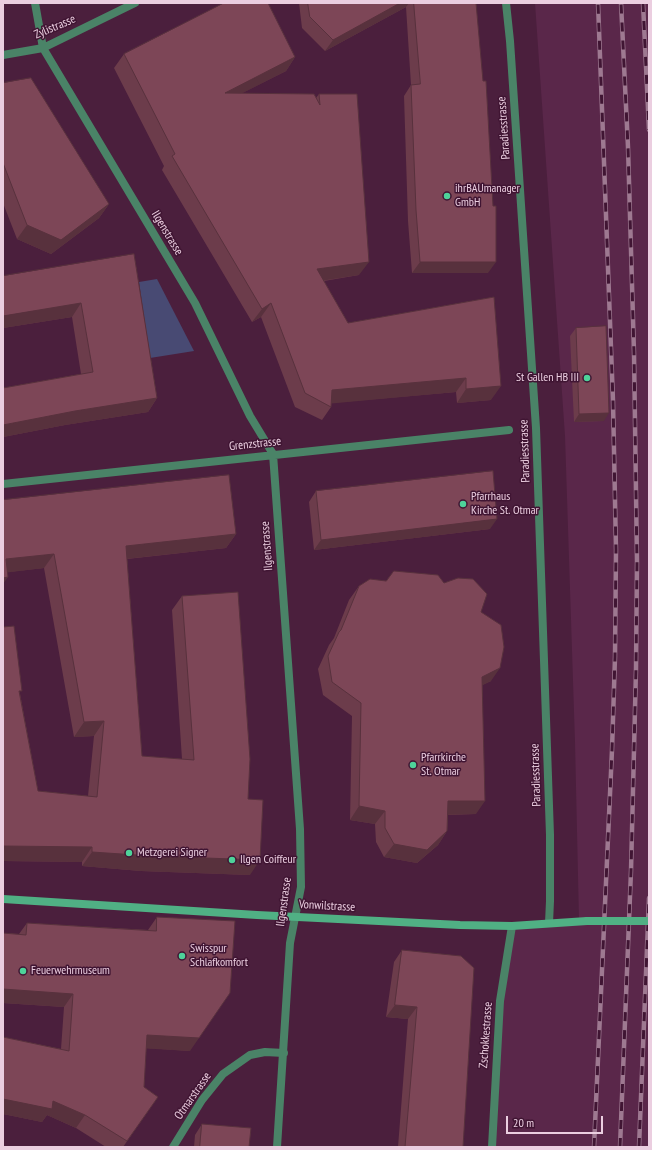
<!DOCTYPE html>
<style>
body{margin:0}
#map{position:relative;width:652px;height:1150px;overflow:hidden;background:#4b1f3d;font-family:"PT Sans Narrow",sans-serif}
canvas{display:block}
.frame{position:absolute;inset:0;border:4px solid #ebcee0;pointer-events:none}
.scale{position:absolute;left:506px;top:1116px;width:97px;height:18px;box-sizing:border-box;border:2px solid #ebcee0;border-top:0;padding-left:5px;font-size:12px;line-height:14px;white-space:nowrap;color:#ebcee0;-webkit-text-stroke:3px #401533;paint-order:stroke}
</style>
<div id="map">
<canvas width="652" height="1150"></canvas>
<div class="frame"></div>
<div class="scale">20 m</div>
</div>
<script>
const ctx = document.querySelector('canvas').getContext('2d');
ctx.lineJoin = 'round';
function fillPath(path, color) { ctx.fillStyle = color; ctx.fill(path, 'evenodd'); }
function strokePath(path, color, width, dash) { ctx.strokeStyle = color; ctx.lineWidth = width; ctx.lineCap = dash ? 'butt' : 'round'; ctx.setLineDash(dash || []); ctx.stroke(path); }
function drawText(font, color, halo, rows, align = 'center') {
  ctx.font = font + ' "PT Sans Narrow",sans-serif'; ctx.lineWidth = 3; ctx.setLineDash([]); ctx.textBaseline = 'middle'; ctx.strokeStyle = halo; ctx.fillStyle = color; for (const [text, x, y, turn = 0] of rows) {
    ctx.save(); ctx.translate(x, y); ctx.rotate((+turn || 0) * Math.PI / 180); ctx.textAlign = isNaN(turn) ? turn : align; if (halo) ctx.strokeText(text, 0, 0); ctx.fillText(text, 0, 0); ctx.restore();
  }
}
fillPath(new Path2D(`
 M 535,3 L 649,3 L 649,1147 L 492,1147 L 500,1001 L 512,926 L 579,920 L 575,742 L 565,436 Z`), '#5a274a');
fillPath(new Path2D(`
 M 157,279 L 194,351 L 150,358 L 139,282 Z`), '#484a73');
strokePath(new Path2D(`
 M 35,3 L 43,48 L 195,303 L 250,416 L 273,454 L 300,829 L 301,887 L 290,943 L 277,1147
 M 506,3 L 510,41 L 536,428 L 550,835 L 550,901 L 549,923
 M 3,55 L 43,48 L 135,3
 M 3,484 L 509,430
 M 173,1147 L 202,1100 L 223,1074 L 250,1055 L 265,1052 L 284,1053
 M 492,1147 L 500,1001 L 512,926`), '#4a8367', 8);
strokePath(new Path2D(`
 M 3,899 L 257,915 L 460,925 L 512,926 L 587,921`), '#50b084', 8);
const rail = new Path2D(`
 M 643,3 L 649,130
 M 594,1147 L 612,750 L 615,657 L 616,550 L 613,401 L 598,3
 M 620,1147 L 631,871 L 636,669 L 637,562 L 634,353 L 628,147 L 621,3
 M 639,1147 L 649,898`);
strokePath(rail, '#9e7991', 4.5);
strokePath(rail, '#401533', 3, [9]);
strokePath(new Path2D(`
 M 587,921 L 649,921`), '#50b084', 8);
fillPath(new Path2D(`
 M 299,3 L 476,3 L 488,273 L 412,273 L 408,221 L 404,96 L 411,85 L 406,7 L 325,51 L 302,28 Z
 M 124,54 L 295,57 L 286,71 L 242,93 L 316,98 L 319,94 L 359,275 L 324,281 L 348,323 L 494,297 L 491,400 L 457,403 L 456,392 L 331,403 L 331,407 L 322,420 L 295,407 L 261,317 L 252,322 L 162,170 L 164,166 L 114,68 Z
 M 3,83 L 109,204 L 99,218 L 51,254 L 17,239 L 3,203 Z
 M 134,254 L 157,398 L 148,412 L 65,425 L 3,437 L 3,388 L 81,374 L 72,317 L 3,328 Z
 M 576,328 L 604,421 L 574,422 L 570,336 Z
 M 316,491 L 490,529 L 314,550 L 309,502 Z
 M 3,500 L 236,534 L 226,548 L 127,559 L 142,756 L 182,759 L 172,610 L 182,596 L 248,799 L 250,875 L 141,871 L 82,866 L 82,862 L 3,861 L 3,627 L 20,694 L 38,791 L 88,796 L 94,736 L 74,737 L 44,568 L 8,572 Z
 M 386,581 L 444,583 L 481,612 L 491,681 L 482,685 L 476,814 L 448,815 L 447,831 L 438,845 L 417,863 L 384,857 L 376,842 L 375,824 L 350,820 L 352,716 L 323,695 L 318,669 L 329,645 L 334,638 L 349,600 L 359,586 Z
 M 157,917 L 190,1051 L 146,1048 L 144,1087 L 158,1097 L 123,1147 L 106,1147 L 76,1128 L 47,1115 L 42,1122 L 3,1114 L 3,1037 L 61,1049 L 64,1007 L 3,1003 L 3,933 L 19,934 L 27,923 L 148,930 Z
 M 402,950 L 463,1147 L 398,1147 L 408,1019 L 386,1017 L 394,962 Z
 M 202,1124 L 249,1147 L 194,1147 L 195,1135 Z`), '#6c3c4b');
fillPath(new Path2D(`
 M 400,3 L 409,3 L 406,7 L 325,51 L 333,40 Z
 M 295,57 L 286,71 L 215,107 L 225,93 Z
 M 109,204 L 99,218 L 51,254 L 17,239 L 27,225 Z
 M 369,262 L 359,275 L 307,283 L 317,269 Z
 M 420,262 L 496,262 L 488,273 L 412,273 Z
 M 81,303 L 72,317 L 3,328 L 3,316 Z
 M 271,303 L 261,317 L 252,322 L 262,309 Z
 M 466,378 L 456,392 L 326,404 L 332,390 Z
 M 501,386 L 491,400 L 457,403 L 466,389 Z
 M 157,398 L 148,412 L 65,425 L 3,437 L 3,425 L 75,411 Z
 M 609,413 L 604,421 L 574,422 L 579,414 Z
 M 497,519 L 490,529 L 314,550 L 321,540 Z
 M 236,534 L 226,548 L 116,560 L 126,546 Z
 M 54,554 L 44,568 L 3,573 L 6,559 Z
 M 8,577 L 3,584 L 3,578 Z
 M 500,668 L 491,681 L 473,690 L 482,677 Z
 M 104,721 L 94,736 L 74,737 L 84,722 Z
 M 448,801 L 485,801 L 476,814 L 439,815 Z
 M 359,806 L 385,811 L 375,824 L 350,820 Z
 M 447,831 L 438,845 L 417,863 L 384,857 L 394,844 Z
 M 3,846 L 92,847 L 82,862 L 3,861 Z
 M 92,852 L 260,860 L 250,875 L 141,871 L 82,866 Z
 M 3,989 L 73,994 L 64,1007 L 3,1003 Z
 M 395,1005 L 417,1007 L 408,1019 L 386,1017 Z
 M 147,1035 L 199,1038 L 190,1051 L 138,1048 Z
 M 3,1099 L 53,1101 L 85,1115 L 76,1128 L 47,1115 L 42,1122 L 3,1114 Z`), '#58313d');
const building = new Path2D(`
 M 224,3 L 268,3 L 295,57 L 225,93 L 314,94 L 320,105 L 319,94 L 357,94 L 369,262 L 317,269 L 348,323 L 494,297 L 501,386 L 466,389 L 466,378 L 332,390 L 331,407 L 305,393 L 271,303 L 262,309 L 172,156 L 175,154 L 124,54 Z
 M 308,3 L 400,3 L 333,40 L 310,17 Z
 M 414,3 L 476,3 L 483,81 L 486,81 L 493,206 L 496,206 L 496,262 L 420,262 L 416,210 L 411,85 L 420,84 Z
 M 31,78 L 109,204 L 61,240 L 27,225 L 3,163 L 3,83 Z
 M 134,254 L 157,398 L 75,411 L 3,425 L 3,388 L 93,372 L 81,303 L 3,316 L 3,276 Z
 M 606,326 L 609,413 L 579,414 L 576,328 Z
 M 493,471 L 497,519 L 321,540 L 316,491 Z
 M 229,475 L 236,534 L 126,546 L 142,756 L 194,760 L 182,596 L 238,592 L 250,759 L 248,799 L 263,800 L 260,860 L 151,856 L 92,852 L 92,847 L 3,846 L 3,627 L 14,626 L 22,691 L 19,691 L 38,791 L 97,797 L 104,721 L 84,722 L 54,554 L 6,559 L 8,577 L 3,578 L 3,500 Z
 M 394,571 L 438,575 L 444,583 L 458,578 L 473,579 L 487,594 L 481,612 L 501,625 L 504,647 L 500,668 L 482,677 L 485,801 L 448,801 L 447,831 L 427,850 L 394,844 L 385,828 L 385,811 L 359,806 L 361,703 L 332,682 L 328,656 L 339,632 L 341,630 L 359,586 L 370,579 L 386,581 Z
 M 157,917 L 235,921 L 230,993 L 199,1038 L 147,1035 L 144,1087 L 158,1097 L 127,1141 L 85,1115 L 53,1101 L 52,1109 L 3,1099 L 3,1037 L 69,1051 L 73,994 L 3,989 L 3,933 L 26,935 L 27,923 L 156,931 Z
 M 402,950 L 461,956 L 474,968 L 463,1147 L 405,1147 L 417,1007 L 395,1005 Z
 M 202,1124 L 251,1128 L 249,1147 L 200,1147 Z`);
fillPath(building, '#7d4657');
strokePath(building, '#58313d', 1);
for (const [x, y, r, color] of [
 [447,196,4,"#4ed39a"],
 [587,378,4,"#4ed39a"],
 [463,504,4,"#4ed39a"],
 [413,765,4,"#4ed39a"],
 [129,853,4,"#4ed39a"],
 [232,860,4,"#4ed39a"],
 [182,956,4,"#4ed39a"],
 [23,971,4,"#4ed39a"]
]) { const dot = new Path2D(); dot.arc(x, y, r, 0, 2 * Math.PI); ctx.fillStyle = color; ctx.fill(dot); strokePath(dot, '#401533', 1.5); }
drawText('12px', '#ebcee0', '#401533', [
 ["Zylistrasse",55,27,-23],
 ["Paradiesstrasse",504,128,-94],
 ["Ilgenstrasse",167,233,59],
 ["Grenzstrasse",255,444,-6],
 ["Paradiesstrasse",525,451,-92],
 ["Ilgenstrasse",267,546,-94],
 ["Paradiesstrasse",536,775,-92],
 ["Ilgenstrasse",284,902,-82],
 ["Vonwilstrasse",327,906,3],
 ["Zschokkestrasse",486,1035,-86],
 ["Otmarstrasse",193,1096,-55]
]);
drawText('12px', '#ebcee0', '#401533', [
 ["ihrBAUmanager",455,189],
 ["GmbH",455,203],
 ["St Gallen HB III",579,378,"right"],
 ["Pfarrhaus",471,497],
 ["Kirche St. Otmar",471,511],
 ["Pfarrkirche",421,758],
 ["St. Otmar",421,772],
 ["Metzgerei Signer",137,853],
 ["Ilgen Coiffeur",240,860],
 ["Swisspur",190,949],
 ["Schlafkomfort",190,963],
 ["Feuerwehrmuseum",31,971]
], 'left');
</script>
